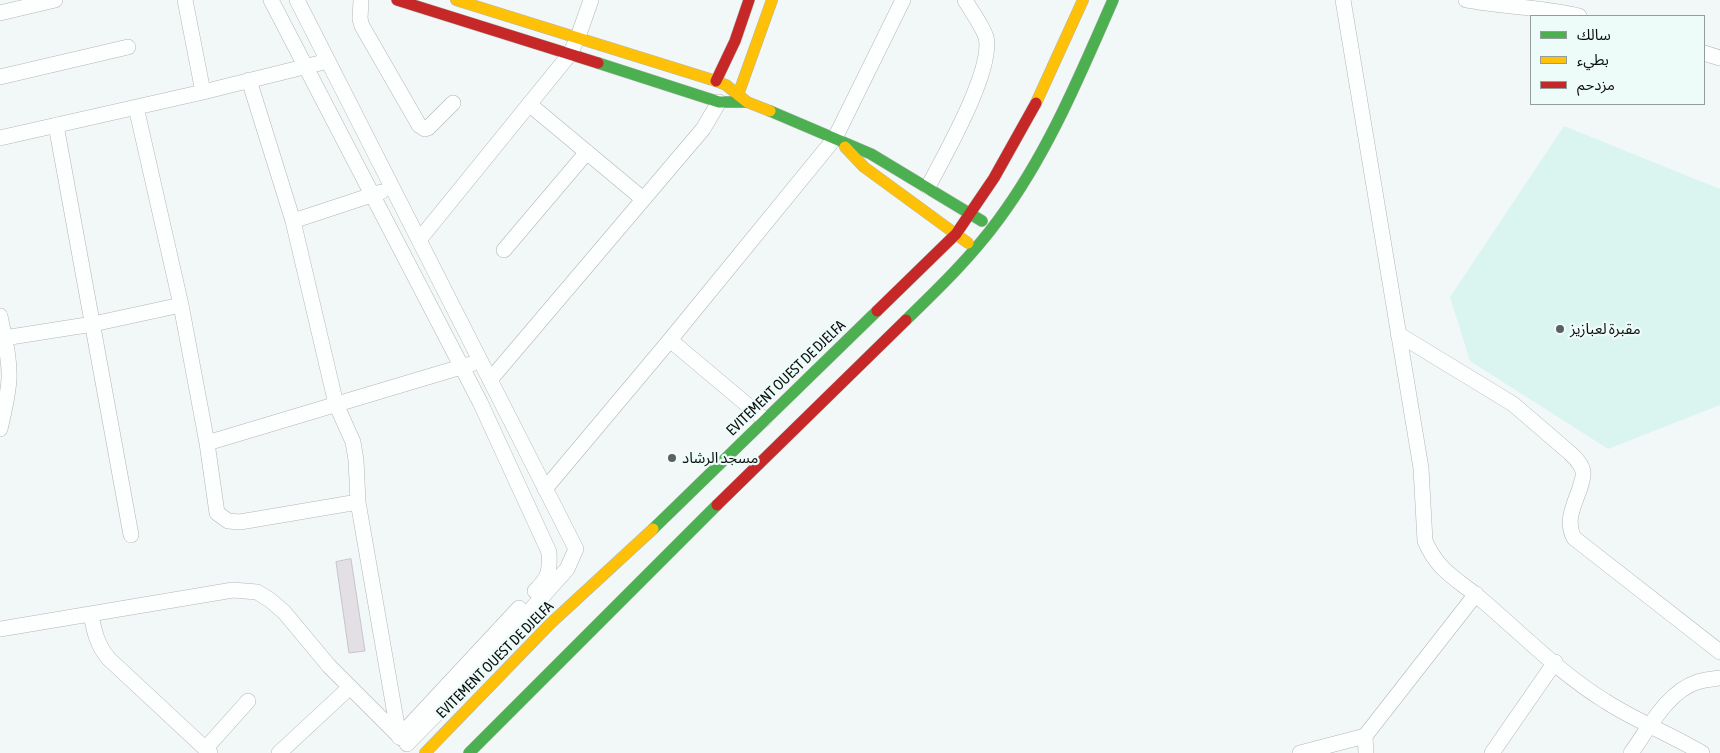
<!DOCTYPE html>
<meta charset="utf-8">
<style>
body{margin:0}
#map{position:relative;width:1720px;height:753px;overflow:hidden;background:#f2f8f7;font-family:"Asap Condensed","Noto Sans Arabic",sans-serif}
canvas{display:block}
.legend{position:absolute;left:1530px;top:15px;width:175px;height:90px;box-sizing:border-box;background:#eefcf9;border:1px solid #939d9b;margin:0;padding:6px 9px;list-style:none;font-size:15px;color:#0b0f0e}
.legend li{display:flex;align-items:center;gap:10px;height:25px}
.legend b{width:25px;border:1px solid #939d9b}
</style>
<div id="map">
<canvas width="1720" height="753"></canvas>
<ul class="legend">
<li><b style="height:6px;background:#4caf50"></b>سالك</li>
<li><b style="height:6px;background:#ffc107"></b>بطيء</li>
<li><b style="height:6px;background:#c62828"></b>مزدحم</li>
</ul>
</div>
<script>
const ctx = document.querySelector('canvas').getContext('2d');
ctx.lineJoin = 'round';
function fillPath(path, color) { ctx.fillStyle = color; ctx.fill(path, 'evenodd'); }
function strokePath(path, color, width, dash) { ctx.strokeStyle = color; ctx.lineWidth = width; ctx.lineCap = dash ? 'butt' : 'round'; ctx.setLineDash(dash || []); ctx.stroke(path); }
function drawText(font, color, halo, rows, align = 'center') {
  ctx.font = font + ' "Asap Condensed","Noto Sans Arabic",sans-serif'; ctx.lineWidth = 4.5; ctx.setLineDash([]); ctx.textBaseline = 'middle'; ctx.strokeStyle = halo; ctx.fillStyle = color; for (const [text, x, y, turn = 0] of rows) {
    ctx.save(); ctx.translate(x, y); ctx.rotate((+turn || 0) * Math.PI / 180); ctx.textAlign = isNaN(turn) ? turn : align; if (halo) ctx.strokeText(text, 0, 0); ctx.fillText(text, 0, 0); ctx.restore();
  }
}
fillPath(new Path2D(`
 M 1564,126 L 1720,189 L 1720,405 L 1608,449 L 1470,361 L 1450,297 Z`), '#daf5f0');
const building = new Path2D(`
 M 351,559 L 365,651 L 349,653 L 336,562 Z`);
fillPath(building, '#e3dfe5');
strokePath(building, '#c5c6c7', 1);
const street = new Path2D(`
 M 185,0 L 203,92
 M 271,0 L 480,402 L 549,552 C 550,572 549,577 535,591
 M 297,0 L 576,549 L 567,569 L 455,695 L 407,744
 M 361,0 L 360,19 L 362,26 L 419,125 L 425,129 L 428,128 L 453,103
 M 1343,0 L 1421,468 L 1425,541 C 1439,573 1458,579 1482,600 C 1522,634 1561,674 1605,701 C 1636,721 1670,734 1702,753
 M 1466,0 C 1503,7 1542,7 1579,16
 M 0,13 L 55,0
 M 1704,53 L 1720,58
 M 0,77 L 128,47
 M 249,80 L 293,221 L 336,404 L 353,442 L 356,460 L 358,502
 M 529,104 L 643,199
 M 136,107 L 181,305 L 207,443 L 217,513 L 228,521 L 240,522 L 358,502 L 399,737
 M 56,125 L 131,535
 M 0,138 L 203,92 L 328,61
 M 928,187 C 944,156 994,70 986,37 C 982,25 971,11 965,0
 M 293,221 L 381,192
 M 419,240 L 570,54 L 578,37 L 591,0
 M 504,250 L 587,152
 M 0,316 C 4,336 10,358 9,379 C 8,396 4,412 0,429
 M 1398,334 L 1513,404 L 1570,453 C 1575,458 1582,464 1583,472 C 1584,477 1581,483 1580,488 C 1574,505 1565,521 1574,538 L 1720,652
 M 4,338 L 93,324 L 181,305
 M 670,340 L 764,419
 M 490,380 L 703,129 L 719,102
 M 207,443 L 471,364
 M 545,489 L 670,340 L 835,138 L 903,0
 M 91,614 C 94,631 97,645 109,659 L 210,753
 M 0,629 L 233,590 L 257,592 L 270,600 L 284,612 L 329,666 L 401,738
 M 1365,736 L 1476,594
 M 399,737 L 519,608
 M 206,748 L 248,701
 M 279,753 L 349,688
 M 1300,753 L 1365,736 L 1366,753
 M 1492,753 L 1555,662
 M 1631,753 C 1649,728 1667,692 1697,682 C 1704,680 1712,679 1720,678`);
const fast = new Path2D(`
 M 598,63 L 719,102 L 747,102
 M 770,111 L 871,154 L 982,221
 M 906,320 C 939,288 972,256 999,219 C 1048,153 1080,75 1113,0
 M 653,529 L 877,311
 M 469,753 L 717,505`);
const slow = new Path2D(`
 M 456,0 L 716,81 L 726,85 L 747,102 L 770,111
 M 738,95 L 772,0
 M 1036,103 L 1083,0
 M 845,147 L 864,167 L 968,243
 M 425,753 L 551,623 L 653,529`);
const jam = new Path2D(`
 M 397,0 L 598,63
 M 716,81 L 735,41 L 749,0
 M 877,311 L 956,234 L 994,178 L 1036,103
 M 717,505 L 906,320`);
strokePath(street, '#b1b7b6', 16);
strokePath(fast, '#b1b7b6', 12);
strokePath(slow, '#b1b7b6', 12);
strokePath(jam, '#b1b7b6', 12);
strokePath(street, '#fdfefe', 15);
strokePath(fast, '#4caf50', 11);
strokePath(slow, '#ffc107', 11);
strokePath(jam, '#c62828', 11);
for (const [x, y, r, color] of [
 [1560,329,5,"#5c6160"],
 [672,458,5,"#5c6160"]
]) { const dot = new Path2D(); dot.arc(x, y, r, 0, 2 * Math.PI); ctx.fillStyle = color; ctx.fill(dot); strokePath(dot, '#eefcf9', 2); }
drawText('15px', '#0b0f0e', '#eefcf9', [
 ["مقبرة لعبازيز",1570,329],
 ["مسجد الرشاد",682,458]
], 'left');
drawText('15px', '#0b0f0e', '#eefcf9', [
 ["EVITEMENT OUEST DE DJELFA",786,378,-44],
 ["EVITEMENT OUEST DE DJELFA",495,660,-45]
]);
</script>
